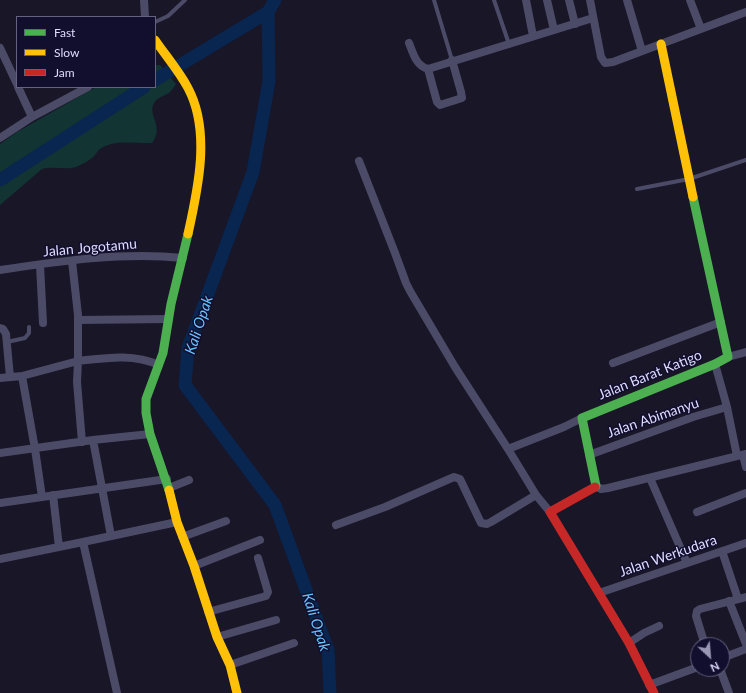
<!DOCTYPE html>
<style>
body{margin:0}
#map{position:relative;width:746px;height:693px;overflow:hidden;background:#181627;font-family:Lato,sans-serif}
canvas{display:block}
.legend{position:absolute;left:16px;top:16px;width:140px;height:72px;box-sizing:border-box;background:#120f2e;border:1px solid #646182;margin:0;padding:5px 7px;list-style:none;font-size:12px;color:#dedcff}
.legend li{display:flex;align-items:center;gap:8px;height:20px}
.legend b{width:20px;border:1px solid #646182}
.north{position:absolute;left:690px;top:637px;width:40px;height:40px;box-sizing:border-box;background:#120f2e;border:1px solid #646182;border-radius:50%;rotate:154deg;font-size:11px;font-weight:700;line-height:16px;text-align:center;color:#dedcff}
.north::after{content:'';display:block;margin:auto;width:14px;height:18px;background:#9997b3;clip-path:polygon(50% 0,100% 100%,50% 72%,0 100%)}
</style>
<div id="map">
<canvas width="746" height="693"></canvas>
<ul class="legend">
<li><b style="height:5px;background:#4caf50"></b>Fast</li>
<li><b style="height:5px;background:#ffc107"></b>Slow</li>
<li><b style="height:5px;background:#c62828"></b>Jam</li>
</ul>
<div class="north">N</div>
</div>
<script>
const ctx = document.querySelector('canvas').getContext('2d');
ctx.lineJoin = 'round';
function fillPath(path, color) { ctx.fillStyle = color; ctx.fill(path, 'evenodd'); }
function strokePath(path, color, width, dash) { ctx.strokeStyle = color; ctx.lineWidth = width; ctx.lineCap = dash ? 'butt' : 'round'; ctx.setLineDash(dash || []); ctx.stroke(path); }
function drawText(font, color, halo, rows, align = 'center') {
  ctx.font = font + ' Lato,sans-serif'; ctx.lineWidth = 3; ctx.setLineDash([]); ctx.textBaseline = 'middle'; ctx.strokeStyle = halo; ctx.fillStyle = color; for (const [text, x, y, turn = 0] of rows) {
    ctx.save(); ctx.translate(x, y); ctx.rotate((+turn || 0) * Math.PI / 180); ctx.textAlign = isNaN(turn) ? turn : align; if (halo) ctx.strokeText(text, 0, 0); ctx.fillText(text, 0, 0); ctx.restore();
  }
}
fillPath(new Path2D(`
 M 155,65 L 160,65 L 176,84 C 174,87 172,90 170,92 C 165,96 157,97 154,103 C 147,116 165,126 152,143 C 135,144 115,139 100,149 C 97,151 96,155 92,158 C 88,161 81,165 76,167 C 65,170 53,166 42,169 L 0,205 L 0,144 L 17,132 L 96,87 L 155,87 Z`), '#123433');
strokePath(new Path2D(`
 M 275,0 L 268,12 L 269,81 L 253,172 L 188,348 L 185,385 L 275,505 L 328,650 L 330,693
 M 155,80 L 268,12
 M 0,180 L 144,87`), '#092650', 13);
strokePath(new Path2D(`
 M 434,0 L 452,60
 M 494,0 L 509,44
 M 155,22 L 168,16 L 185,0
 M 637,189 L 689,179 L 746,160
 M 7,342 L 25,338 L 29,333 L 29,327`), '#4b4b68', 4);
strokePath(new Path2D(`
 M 144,0 L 145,17
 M 526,0 L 533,36
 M 547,0 L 554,30
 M 569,0 L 575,24
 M 590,0 L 601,57 L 605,63 L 613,62 L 746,12
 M 627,0 L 642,51
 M 690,0 L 701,29
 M 409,43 C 413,53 416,66 428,69 L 437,102 L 440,105 L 462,98 L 461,92 L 452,60
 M 0,48 L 17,84
 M 428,69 L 593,18
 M 18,87 L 32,117
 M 0,138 L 32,117 L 88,87
 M 359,161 L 395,253 L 406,283 L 410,291 L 455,367 L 508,449 L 536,495 L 550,512
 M 40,265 L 43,323
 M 0,270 C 60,261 122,252 183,258
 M 78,320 L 169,319
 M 0,328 L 3,329 L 6,334 L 10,377
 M 728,357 L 746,352
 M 613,363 L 721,322
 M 715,364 L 727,407 L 737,456
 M 22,376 L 35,449 L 42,497
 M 0,378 L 22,376 L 78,361 L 78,315 L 72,261
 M 93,440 L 111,536
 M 82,442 L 77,382 L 78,361 C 105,358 133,353 159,365
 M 508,449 L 564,427 L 582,418
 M 0,453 L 93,440 L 150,434
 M 589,455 L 693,417 L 727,407
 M 743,455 L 746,467
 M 650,478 L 687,563
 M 596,486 L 601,489 L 608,488 L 746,454
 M 169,488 L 189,480
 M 53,495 L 59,547
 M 0,503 L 167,479
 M 697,512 L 746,493
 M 336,525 L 385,507 L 454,477 L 460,479 L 481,523 L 487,524 L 491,522 L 536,495
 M 182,537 L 226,521
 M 722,551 L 738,599
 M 0,559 L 83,542
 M 194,566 L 260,540
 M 599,593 L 746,543
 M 729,601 L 746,644
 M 208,612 L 266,596 L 268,592 L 258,558
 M 217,637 L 276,620
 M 629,643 L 644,633 L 659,626
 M 705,645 L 696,616 L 697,611 L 700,609 L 746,597
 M 722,658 L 746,649
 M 230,665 L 294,643
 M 720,669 L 729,693
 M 649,685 L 698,667
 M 117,693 L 83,542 L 177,522`), '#4b4b68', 8);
strokePath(new Path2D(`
 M 595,487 L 596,486 L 582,418 L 715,364 L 728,357 L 693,197
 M 169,490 L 150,434 L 146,413 L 146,399 L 163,353 L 171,304 L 188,234`), '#4caf50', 9);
strokePath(new Path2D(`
 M 155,40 C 166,56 179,71 188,88 C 211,131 198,189 188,234
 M 661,44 L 693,197
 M 169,490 L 177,522 L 194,566 L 217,637 L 230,665 L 237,693`), '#ffc107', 9);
strokePath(new Path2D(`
 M 595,487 L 550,512 L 629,643 L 654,693`), '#c62828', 9);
drawText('14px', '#dedcff', '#120f2e', [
 ["Jalan Jogotamu",90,248,-5],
 ["Jalan Barat Katigo",650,375,-22],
 ["Jalan Abimanyu",653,418,-19],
 ["Jalan Werkudara",668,556,-19]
]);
drawText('italic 15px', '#6ac3ff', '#120f2e', [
 ["Kali Opak",199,325,-72],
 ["Kali Opak",316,622,72]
]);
</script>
